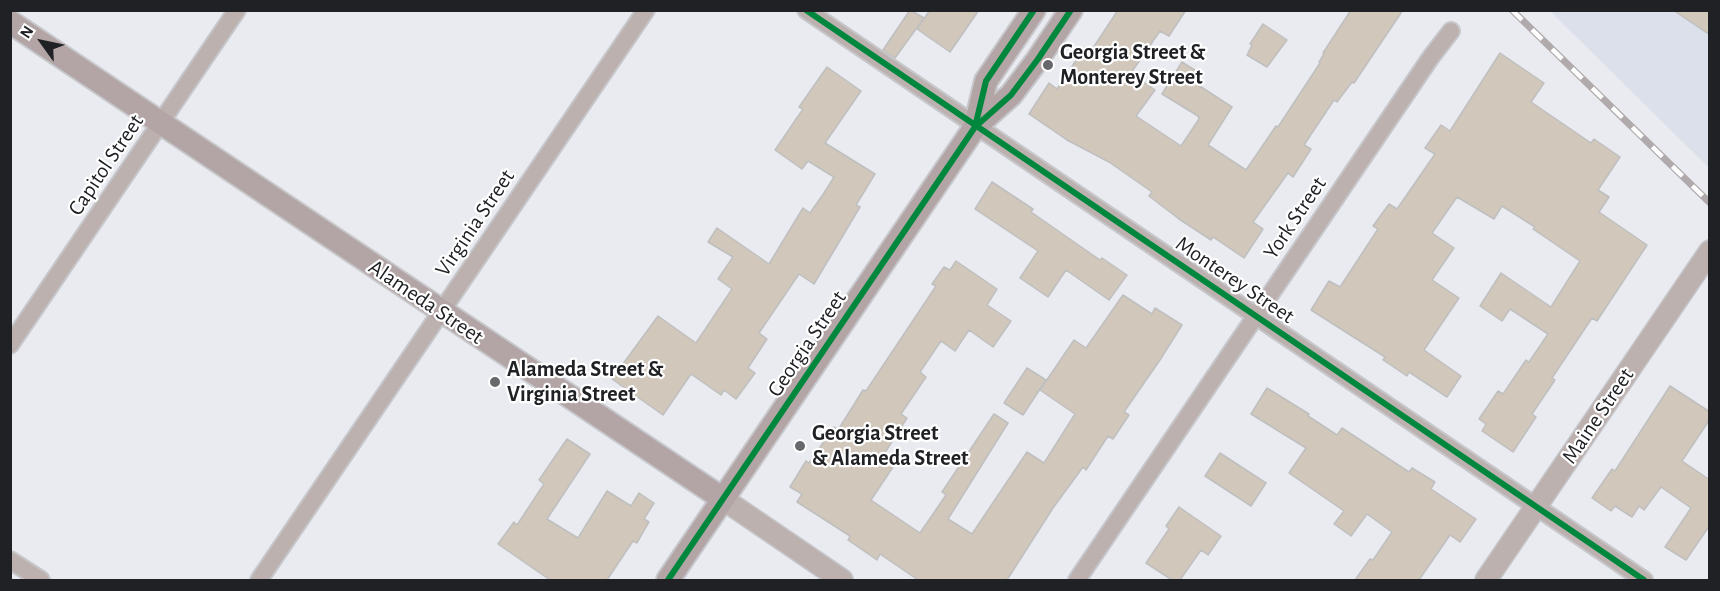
<!DOCTYPE html>
<style>
body{margin:0}
#map{position:relative;width:1720px;height:591px;overflow:hidden;background:#e9ebf0;font-family:"Alegreya Sans",sans-serif}
canvas{display:block}
.frame{position:absolute;inset:0;border:12px solid #202125;pointer-events:none}
.north{position:absolute;left:12px;top:12px;width:60px;height:60px;-webkit-text-stroke:4px #fff;paint-order:stroke;rotate:303deg;font-size:16px;font-weight:700;line-height:24px;text-align:center;color:#202125}
.north::after{content:'';display:block;margin:auto;width:21px;height:27px;background:#202125;clip-path:polygon(50% 0,100% 100%,50% 72%,0 100%)}
</style>
<div id="map">
<canvas width="1720" height="591"></canvas>
<div class="frame"></div>
<div class="north">N</div>
</div>
<script>
const ctx = document.querySelector('canvas').getContext('2d');
ctx.lineJoin = 'round';
function fillPath(path, color) { ctx.fillStyle = color; ctx.fill(path, 'evenodd'); }
function strokePath(path, color, width, dash) { ctx.strokeStyle = color; ctx.lineWidth = width; ctx.lineCap = dash ? 'butt' : 'round'; ctx.setLineDash(dash || []); ctx.stroke(path); }
function drawText(font, color, halo, rows, align = 'center') {
  ctx.font = font + ' "Alegreya Sans",sans-serif'; ctx.lineWidth = 4.5; ctx.setLineDash([]); ctx.textBaseline = 'middle'; ctx.strokeStyle = halo; ctx.fillStyle = color; for (const [text, x, y, turn = 0] of rows) {
    ctx.save(); ctx.translate(x, y); ctx.rotate((+turn || 0) * Math.PI / 180); ctx.textAlign = isNaN(turn) ? turn : align; if (halo) ctx.strokeText(text, 0, 0); ctx.fillText(text, 0, 0); ctx.restore();
  }
}
fillPath(new Path2D(`
 M 1550,11 L 1709,11 L 1709,168 Z`), '#dce0eb');
const building = new Path2D(`
 M 910,10 L 924,18 L 895,58 L 883,50 Z
 M 930,10 L 979,10 L 950,52 L 917,29 Z
 M 1118,10 L 1186,10 L 1169,36 L 1160,31 L 1131,73 L 1155,90 L 1136,116 L 1181,146 L 1199,119 L 1198,116 L 1162,94 L 1182,62 L 1198,72 L 1192,81 L 1232,107 L 1208,145 L 1246,170 L 1276,126 L 1278,127 L 1320,63 L 1319,62 L 1324,54 L 1323,53 L 1351,10 L 1403,10 L 1354,83 L 1352,82 L 1337,102 L 1334,100 L 1304,145 L 1311,149 L 1293,177 L 1288,173 L 1253,222 L 1263,229 L 1244,258 L 1213,237 L 1211,240 L 1179,219 L 1149,196 L 1152,192 L 1109,162 L 1067,140 L 1029,114 L 1049,83 L 1057,89 L 1085,47 L 1091,51 Z
 M 1673,10 L 1710,10 L 1710,35 Z
 M 1263,24 L 1287,40 L 1267,67 L 1247,55 L 1252,45 L 1250,44 Z
 M 1500,53 L 1544,83 L 1531,102 L 1591,143 L 1594,139 L 1620,157 L 1598,190 L 1609,197 L 1599,212 L 1647,245 L 1597,321 L 1592,318 L 1552,378 L 1555,380 L 1532,414 L 1536,417 L 1513,452 L 1482,431 L 1486,424 L 1479,419 L 1498,391 L 1503,394 L 1526,360 L 1529,362 L 1548,334 L 1510,309 L 1502,321 L 1480,306 L 1501,273 L 1551,307 L 1580,261 L 1533,229 L 1535,227 L 1502,206 L 1494,219 L 1457,197 L 1432,233 L 1454,248 L 1432,280 L 1459,298 L 1424,350 L 1461,376 L 1447,397 L 1409,372 L 1407,376 L 1383,360 L 1385,357 L 1311,310 L 1329,281 L 1340,287 L 1378,229 L 1373,226 L 1389,204 L 1397,209 L 1435,154 L 1425,148 L 1441,125 L 1450,131 Z
 M 827,67 L 861,91 L 825,143 L 875,174 L 856,205 L 860,207 L 814,284 L 799,274 L 759,333 L 767,339 L 748,368 L 755,373 L 736,399 L 724,390 L 721,395 L 691,374 L 663,415 L 612,379 L 658,316 L 696,343 L 732,289 L 718,279 L 733,257 L 708,242 L 717,228 L 769,264 L 803,208 L 810,213 L 824,193 L 834,177 L 808,161 L 802,169 L 775,150 L 803,109 L 799,107 Z
 M 992,182 L 1033,209 L 1031,212 L 1100,260 L 1102,258 L 1127,275 L 1109,300 L 1066,270 L 1048,297 L 1020,278 L 1038,251 L 975,209 Z
 M 956,261 L 997,289 L 987,305 L 1011,321 L 993,347 L 969,330 L 955,351 L 941,341 L 920,372 L 926,377 L 901,414 L 907,418 L 881,459 L 893,467 L 871,500 L 920,533 L 946,495 L 942,492 L 994,414 L 1008,423 L 948,519 L 972,534 L 1027,452 L 1044,463 L 1075,414 L 1040,390 L 1074,340 L 1086,348 L 1123,295 L 1152,314 L 1155,308 L 1182,325 L 1160,360 L 1124,412 L 1129,415 L 1113,439 L 1108,436 L 1086,470 L 1083,467 L 1053,508 L 1007,580 L 918,580 L 880,554 L 877,560 L 848,540 L 850,536 L 797,502 L 802,494 L 790,487 L 806,461 L 809,463 L 834,427 L 838,430 L 863,390 L 866,391 L 936,286 L 932,284 L 944,267 L 950,270 Z
 M 1027,368 L 1046,380 L 1023,415 L 1004,403 Z
 M 1670,386 L 1710,412 L 1710,419 L 1682,461 L 1710,480 L 1710,525 L 1686,560 L 1665,547 L 1691,508 L 1661,487 L 1644,510 L 1639,506 L 1632,517 L 1615,506 L 1611,511 L 1592,498 L 1612,469 L 1615,471 Z
 M 1267,388 L 1309,414 L 1308,416 L 1337,435 L 1342,428 L 1409,472 L 1412,468 L 1435,482 L 1431,489 L 1476,519 L 1460,542 L 1450,535 L 1419,580 L 1355,580 L 1370,559 L 1373,560 L 1392,532 L 1367,514 L 1351,536 L 1334,524 L 1344,511 L 1289,473 L 1306,448 L 1251,414 Z
 M 567,439 L 590,454 L 547,519 L 578,538 L 607,491 L 631,506 L 639,493 L 654,503 L 644,519 L 649,522 L 637,543 L 633,541 L 607,580 L 550,580 L 498,544 L 514,522 L 517,525 L 544,484 L 539,480 Z
 M 1220,453 L 1266,483 L 1251,506 L 1205,476 Z
 M 1179,507 L 1221,536 L 1208,555 L 1201,550 L 1180,580 L 1172,580 L 1146,563 L 1169,529 L 1166,526 Z`);
fillPath(building, '#d1c7bb');
strokePath(building, '#bfbfc0', 1.5);
const minor = new Path2D(`
 M 806,10 L 1644,580
 M 10,345 L 237,10
 M 10,560 L 41,580
 M 259,580 L 646,10
 M 1077,580 L 1431,57 L 1451,31`);
const tertiary = new Path2D(`
 M 723,499 L 842,580
 M 1486,580 L 1710,251`);
const secondary = new Path2D(`
 M 10,22 L 723,499
 M 975,127 L 986,81 L 1034,10
 M 668,580 L 975,127 L 1011,95 L 1038,59 L 1071,10`);
strokePath(minor, '#c6c7cb', 20);
strokePath(tertiary, '#c6c7cb', 24);
strokePath(secondary, '#c6c7cb', 26);
strokePath(minor, '#bdb1b0', 16);
strokePath(tertiary, '#bdb1b0', 21);
strokePath(secondary, '#b3a5a5', 22);
const rail = new Path2D(`
 M 1512,10 L 1710,203`);
strokePath(rail, '#b0aaac', 7);
strokePath(rail, '#fff', 4.5, [14]);
strokePath(new Path2D(`
 M 806,10 L 1644,580
 M 975,127 L 986,81 L 1034,10
 M 668,580 L 975,127 L 1011,95 L 1038,59 L 1071,10`), '#00873e', 6);
for (const [x, y, r, color] of [
 [1048,65,6,"#66686c"],
 [495,382,6,"#66686c"],
 [800,446,6,"#66686c"]
]) { const dot = new Path2D(); dot.arc(x, y, r, 0, 2 * Math.PI); ctx.fillStyle = color; ctx.fill(dot); strokePath(dot, '#fff', 2); }
drawText('bold 22px', '#202125', '#fff', [
 ["Georgia Street &",1060,52],
 ["Monterey Street",1060,77],
 ["Alameda Street &",507,369],
 ["Virginia Street",507,394],
 ["Georgia Street",812,433],
 ["& Alameda Street",812,458]
], 'left');
drawText('22px', '#202125', '#fff', [
 ["Capitol Street",106,165,-56],
 ["York Street",1295,218,-56],
 ["Virginia Street",475,223,-56],
 ["Monterey Street",1235,280,34],
 ["Alameda Street",426,302,34],
 ["Georgia Street",807,344,-56],
 ["Maine Street",1598,416,-56]
]);
</script>
